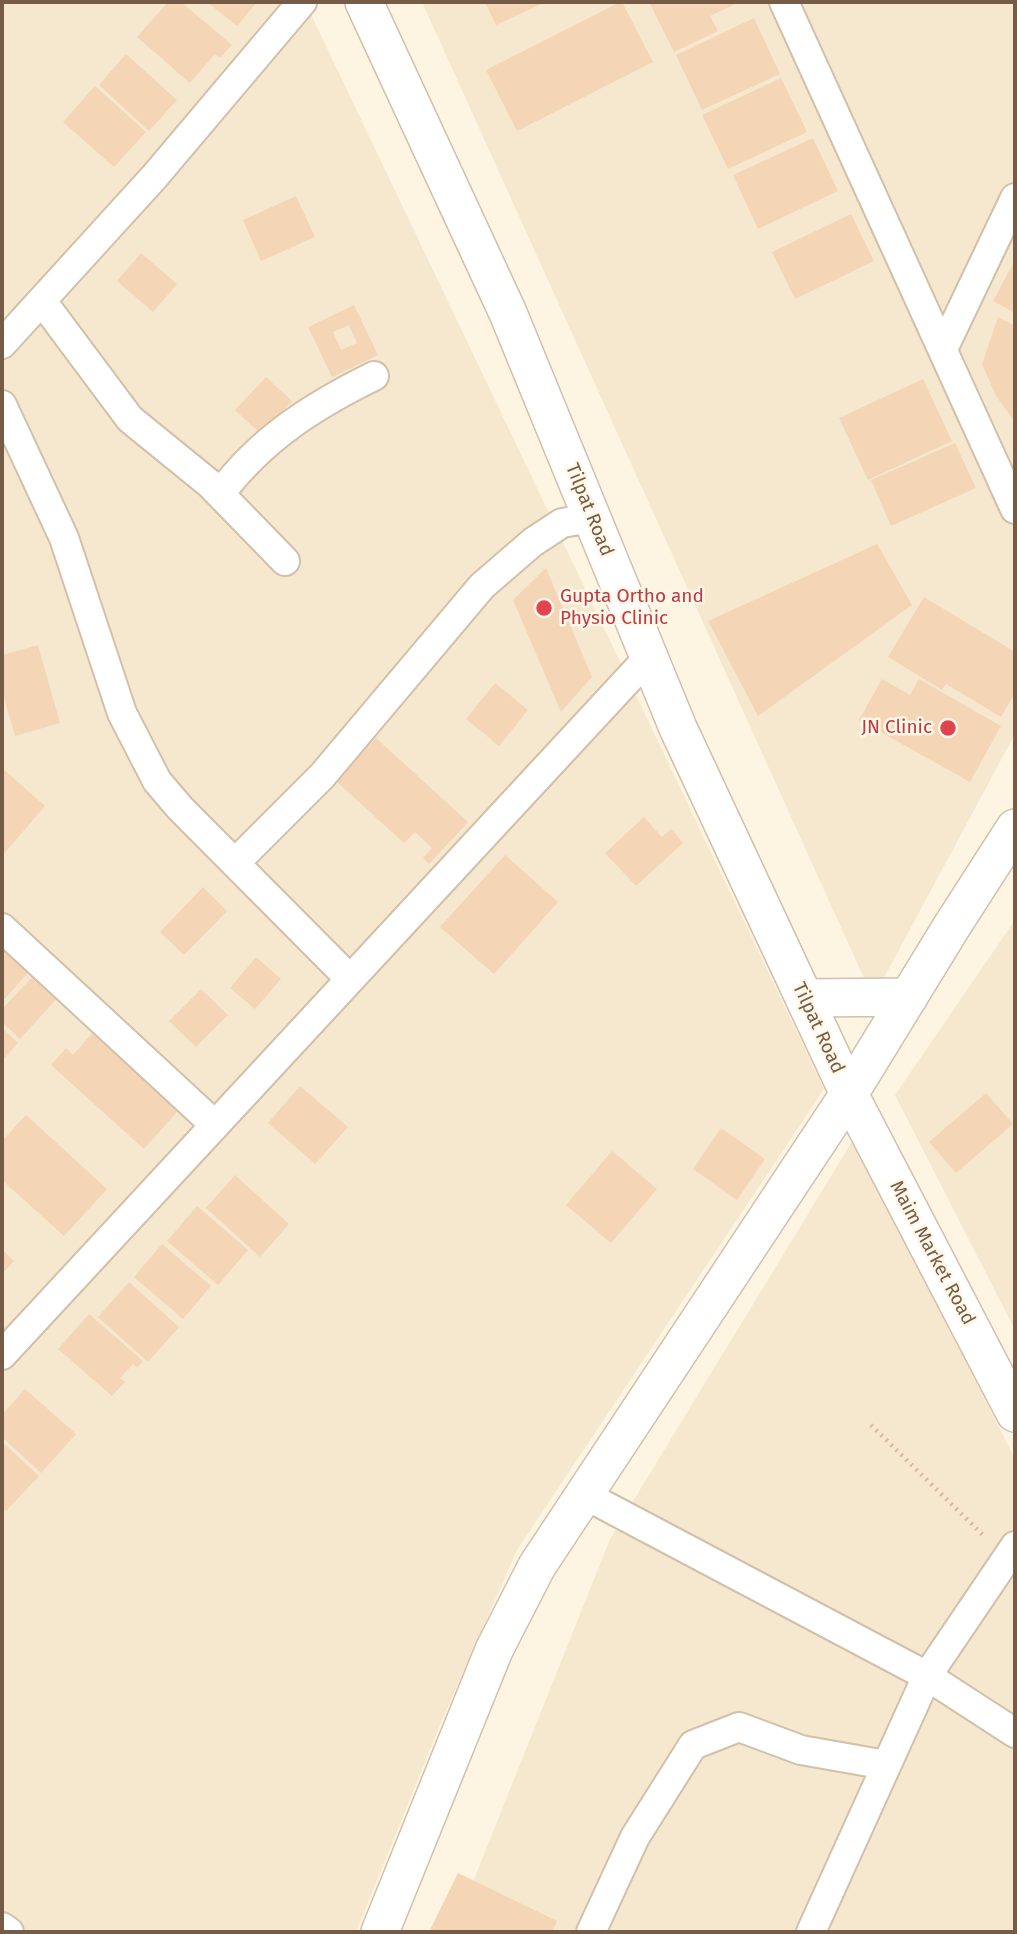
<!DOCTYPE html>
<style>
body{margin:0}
#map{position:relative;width:1017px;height:1934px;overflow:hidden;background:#fdf5e1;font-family:"Fira Sans",sans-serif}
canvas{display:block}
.frame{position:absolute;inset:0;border:4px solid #765c46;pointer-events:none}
</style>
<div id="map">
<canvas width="1017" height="1934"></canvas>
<div class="frame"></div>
</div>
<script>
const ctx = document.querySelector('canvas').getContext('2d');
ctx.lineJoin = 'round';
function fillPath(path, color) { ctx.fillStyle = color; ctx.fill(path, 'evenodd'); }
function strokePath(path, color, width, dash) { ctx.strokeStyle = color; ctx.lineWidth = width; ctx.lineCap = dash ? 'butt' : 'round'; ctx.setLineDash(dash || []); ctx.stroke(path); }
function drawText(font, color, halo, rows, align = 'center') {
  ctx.font = font + ' "Fira Sans",sans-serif'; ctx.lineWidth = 5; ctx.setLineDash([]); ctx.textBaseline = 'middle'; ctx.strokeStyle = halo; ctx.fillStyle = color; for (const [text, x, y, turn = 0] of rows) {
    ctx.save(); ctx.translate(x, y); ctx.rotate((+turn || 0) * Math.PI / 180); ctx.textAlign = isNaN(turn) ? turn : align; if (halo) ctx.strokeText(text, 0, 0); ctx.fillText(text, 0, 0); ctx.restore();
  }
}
fillPath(new Path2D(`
 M 2,2 L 305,2 L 824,1089 L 517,1550 L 440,1725 L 356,1932 L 2,1932 Z
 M 422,2 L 1015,2 L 1015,734 L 873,998 Z
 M 1015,920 L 1015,1330 L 895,1095 Z
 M 853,1140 L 1015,1459 L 1015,1932 L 453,1932 L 610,1539 Z`), '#f5e8cf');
fillPath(new Path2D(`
 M 168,2 L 181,2 L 232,45 L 220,58 L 215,54 L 190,83 L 137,37 Z
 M 207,2 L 257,2 L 237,26 Z
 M 485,2 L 546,2 L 496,25 Z
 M 620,2 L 622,2 L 653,62 L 517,131 L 486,70 Z
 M 649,2 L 740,2 L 710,16 L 718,31 L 674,52 Z
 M 754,18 L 780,74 L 702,110 L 676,55 Z
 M 126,54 L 177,100 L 149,131 L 99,85 Z
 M 781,78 L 807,132 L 728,169 L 702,115 Z
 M 95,86 L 146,132 L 114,167 L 63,122 Z
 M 813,138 L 838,191 L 758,229 L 733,175 Z
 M 296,196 L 315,237 L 261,261 L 243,220 Z
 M 851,214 L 874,261 L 795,299 L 772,252 Z
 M 141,253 L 177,284 L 153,312 L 117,281 Z
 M 1015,260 L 1015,313 L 993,301 Z
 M 354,305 L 378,355 L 332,377 L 308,327 ZM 349,325 L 357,343 L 341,350 L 333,332 Z
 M 998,317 L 1015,326 L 1014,421 L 996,396 L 982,364 Z
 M 266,377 L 292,401 L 261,434 L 235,410 Z
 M 923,379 L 952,441 L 868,480 L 839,418 Z
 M 955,443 L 976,488 L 891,526 L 871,480 Z
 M 877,544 L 912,605 L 758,716 L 708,621 Z
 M 546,568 L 592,677 L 561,712 L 513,600 Z
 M 924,597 L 1015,652 L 1015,693 L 1001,717 L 946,684 L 942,690 L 888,657 Z
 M 38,645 L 60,723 L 15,736 L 2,690 L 2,655 Z
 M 882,679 L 910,695 L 919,679 L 1001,726 L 970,782 L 859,720 Z
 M 495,683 L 528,710 L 499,746 L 466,719 Z
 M 376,738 L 468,822 L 429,864 L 423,858 L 432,848 L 415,832 L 404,843 L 336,781 Z
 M 2,768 L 45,806 L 2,856 Z
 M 644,817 L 662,837 L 671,829 L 683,843 L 636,886 L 605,853 Z
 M 505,855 L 558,902 L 494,974 L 440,927 Z
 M 203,887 L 227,911 L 184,955 L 160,932 Z
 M 2,937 L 34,966 L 2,1002 Z
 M 256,957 L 281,979 L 255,1009 L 230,988 Z
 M 36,973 L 60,995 L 20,1039 L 2,1022 L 2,1009 Z
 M 201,989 L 228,1015 L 196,1047 L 169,1021 Z
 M 2,1028 L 18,1043 L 2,1061 Z
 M 97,1028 L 183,1105 L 144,1149 L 51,1065 L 66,1048 L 73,1055 Z
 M 300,1086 L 348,1127 L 315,1164 L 268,1123 Z
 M 986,1093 L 1013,1124 L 956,1173 L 929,1142 Z
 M 26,1115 L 107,1189 L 64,1236 L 2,1180 L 2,1141 Z
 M 721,1128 L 765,1159 L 737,1200 L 693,1169 Z
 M 612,1151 L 657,1189 L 611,1243 L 566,1205 Z
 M 235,1175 L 289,1224 L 260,1257 L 206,1208 Z
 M 197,1206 L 248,1250 L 218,1285 L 167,1241 Z
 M 162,1244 L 211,1286 L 183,1319 L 134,1277 Z
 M 2,1249 L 14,1261 L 2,1274 Z
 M 129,1282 L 179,1327 L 148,1362 L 98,1317 Z
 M 89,1314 L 143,1361 L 137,1368 L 133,1364 L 120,1378 L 125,1382 L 112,1396 L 58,1349 Z
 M 25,1389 L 76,1434 L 41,1473 L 2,1437 L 2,1415 Z
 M 2,1442 L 39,1476 L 6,1511 L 2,1507 Z
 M 458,1873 L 557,1921 L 552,1932 L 429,1932 Z`), '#f4d6b7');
const minor = new Path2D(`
 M 784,2 L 1015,509
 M 42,301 L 130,419 L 210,484 L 285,561
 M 2,344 L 155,176 L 302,2
 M 943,349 L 1015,198
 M 2,405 L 64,538 L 122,713 L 157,781 L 180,808 L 350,979
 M 220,494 C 261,439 313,406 374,376
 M 235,863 L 322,776 L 482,586 L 533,542 L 562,523 L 592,518
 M 2,928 L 215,1125
 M 2,1355 L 649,657
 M 583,1494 L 927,1676 L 1015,1733
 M 2,1927 L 9,1932
 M 591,1932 L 635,1837 L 693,1745 L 739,1727 L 801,1750 L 886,1765
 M 811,1932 L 927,1676 L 1015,1546`);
const tertiary = new Path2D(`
 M 364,2 L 508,313 L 678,728 L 849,1094 L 1015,1413
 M 804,998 L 909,997
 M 380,1932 L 494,1650 L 537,1566 L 849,1094 L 952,926 L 1015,828`);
strokePath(minor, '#d1c0aa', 32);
strokePath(tertiary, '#d1c0aa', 40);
strokePath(new Path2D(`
 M 871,1425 L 985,1537`), '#d9b99a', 4.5, [2, 5]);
strokePath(minor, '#fff', 28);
strokePath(tertiary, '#fff', 37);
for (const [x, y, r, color] of [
 [544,608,9,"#e0444e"],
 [948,728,9,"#e0444e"]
]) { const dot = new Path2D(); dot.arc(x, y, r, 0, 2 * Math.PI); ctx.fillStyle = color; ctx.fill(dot); strokePath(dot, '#fff8e8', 2.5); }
drawText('19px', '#765c46', '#fff8e8', [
 ["Tilpat Road",589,510,68],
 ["Tilpat Road",818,1028,65],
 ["Maim Market Road",932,1253,62]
]);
drawText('19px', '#be3a42', '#fff8e8', [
 ["Gupta Ortho and",560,597],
 ["Physio Clinic",560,619],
 ["JN Clinic",932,728,"right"]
], 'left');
</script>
